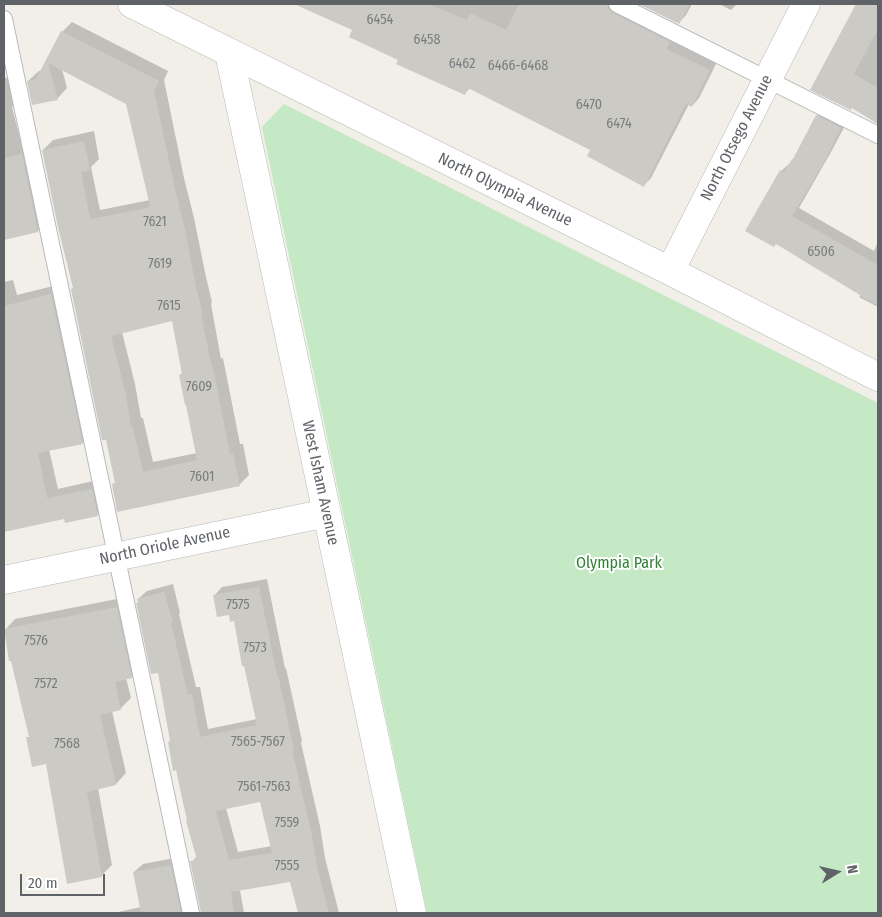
<!DOCTYPE html>
<style>
body{margin:0}
#map{position:relative;width:882px;height:917px;overflow:hidden;background:#f1efe8;font-family:"Fira Sans Condensed",sans-serif}
canvas{display:block}
.frame{position:absolute;inset:0;border:5px solid #5f6368;pointer-events:none}
.north{position:absolute;left:812px;top:847px;width:50px;height:50px;-webkit-text-stroke:4px #fff;paint-order:stroke;rotate:80deg;font-size:14px;font-weight:700;line-height:20px;text-align:center;color:#5f6368}
.north::after{content:'';display:block;margin:auto;width:18px;height:22px;background:#5f6368;clip-path:polygon(50% 0,100% 100%,50% 72%,0 100%)}
.scale{position:absolute;left:20px;top:874px;width:85px;height:22px;box-sizing:border-box;border:2px solid #5f6368;border-top:0;padding-left:6px;font-size:15px;line-height:18px;white-space:nowrap;color:#5f6368;-webkit-text-stroke:4px #fff;paint-order:stroke}
</style>
<div id="map">
<canvas width="882" height="917"></canvas>
<div class="frame"></div>
<div class="north">N</div>
<div class="scale">20 m</div>
</div>
<script>
const ctx = document.querySelector('canvas').getContext('2d');
ctx.lineJoin = 'round';
function fillPath(path, color) { ctx.fillStyle = color; ctx.fill(path, 'evenodd'); }
function strokePath(path, color, width, dash) { ctx.strokeStyle = color; ctx.lineWidth = width; ctx.lineCap = dash ? 'butt' : 'round'; ctx.setLineDash(dash || []); ctx.stroke(path); }
function drawText(font, color, halo, rows, align = 'center') {
  ctx.font = font + ' "Fira Sans Condensed",sans-serif'; ctx.lineWidth = 4; ctx.setLineDash([]); ctx.textBaseline = 'middle'; ctx.strokeStyle = halo; ctx.fillStyle = color; for (const [text, x, y, turn = 0] of rows) {
    ctx.save(); ctx.translate(x, y); ctx.rotate((+turn || 0) * Math.PI / 180); ctx.textAlign = isNaN(turn) ? turn : align; if (halo) ctx.strokeText(text, 0, 0); ctx.fillText(text, 0, 0); ctx.restore();
  }
}
fillPath(new Path2D(`
 M 284,104 L 878,403 L 878,913 L 427,913 L 262,127 Z`), '#c5e8c5');
fillPath(new Path2D(`
 M 298,4 L 617,4 L 676,34 L 673,41 L 717,62 L 699,98 L 692,106 L 689,104 L 651,178 L 644,185 L 592,150 L 470,88 L 464,94 L 354,29 Z
 M 642,4 L 692,4 L 686,15 L 679,23 Z
 M 719,4 L 737,4 L 731,10 Z
 M 857,4 L 878,4 L 878,119 L 876,118 L 826,61 Z
 M 72,22 L 168,71 L 164,80 L 184,178 L 194,218 L 206,277 L 212,302 L 211,304 L 221,359 L 223,358 L 240,444 L 243,444 L 249,475 L 239,485 L 113,485 L 116,481 L 72,289 L 74,287 L 43,150 L 53,140 L 94,131 L 99,159 L 91,167 L 100,210 L 150,200 L 127,103 L 62,69 L 67,88 L 57,99 L 28,81 L 39,71 L 42,70 L 62,32 ZM 173,320 L 183,372 L 180,375 L 197,453 L 153,462 L 143,418 L 141,418 L 135,384 L 122,332 Z
 M 4,72 L 5,78 L 18,75 L 22,97 L 12,107 L 22,146 L 48,220 L 38,231 L 4,239 Z
 M 825,108 L 848,120 L 831,152 L 799,208 L 874,251 L 878,242 L 878,307 L 859,297 L 861,294 L 777,243 L 781,171 L 789,164 L 790,165 L 817,116 Z
 M 4,280 L 4,282 L 13,280 L 17,295 L 61,284 L 92,433 L 82,443 L 49,449 L 58,489 L 102,479 L 107,504 L 97,515 L 65,518 L 4,530 Z
 M 267,579 L 285,668 L 286,668 L 302,741 L 301,743 L 320,826 L 325,858 L 339,913 L 299,913 L 291,881 L 240,890 L 244,913 L 202,913 L 192,862 L 197,856 L 171,740 L 159,671 L 138,603 L 139,602 L 138,599 L 147,591 L 173,584 L 180,613 L 179,614 L 196,687 L 200,687 L 208,729 L 257,719 L 235,620 L 214,596 L 222,587 ZM 261,800 L 272,846 L 238,852 L 226,808 Z
 M 127,597 L 142,667 L 131,677 L 126,678 L 131,698 L 120,709 L 112,711 L 126,773 L 116,784 L 98,788 L 112,865 L 101,876 L 47,763 L 28,738 L 30,735 L 5,630 L 15,619 Z
 M 179,857 L 195,913 L 114,913 L 141,907 L 134,872 L 143,864 Z`), '#0003');
fillPath(new Path2D(`
 M 294,4 L 429,4 L 467,20 L 470,13 L 506,30 L 519,4 L 607,4 L 608,9 L 613,13 L 670,42 L 666,49 L 710,70 L 692,107 L 686,104 L 644,187 L 587,156 L 590,150 L 468,88 L 465,95 L 396,64 L 398,60 L 349,37 L 352,30 Z
 M 639,4 L 690,4 L 679,24 Z
 M 856,4 L 878,4 L 878,29 L 854,74 L 878,88 L 878,124 L 852,108 L 851,110 L 810,90 Z
 M 61,31 L 159,81 L 154,91 L 175,189 L 185,229 L 196,288 L 203,314 L 201,314 L 212,368 L 213,368 L 230,454 L 233,453 L 240,486 L 117,512 L 112,484 L 115,483 L 106,440 L 102,440 L 71,289 L 73,288 L 58,227 L 42,150 L 84,141 L 90,170 L 81,172 L 90,219 L 148,208 L 148,207 L 150,206 L 126,104 L 48,63 L 58,100 L 32,105 L 27,81 L 36,79 ZM 172,321 L 182,374 L 179,375 L 185,405 L 186,405 L 197,460 L 143,472 L 133,427 L 131,427 L 126,395 L 111,336 Z
 M 816,115 L 841,128 L 824,162 L 792,216 L 878,265 L 878,306 L 776,244 L 774,247 L 745,231 L 780,170 L 784,173 L 792,159 L 793,159 Z
 M 22,154 L 38,232 L 4,240 L 4,158 Z
 M 51,294 L 83,444 L 38,453 L 47,498 L 92,489 L 98,516 L 65,523 L 64,519 L 4,532 L 4,306 Z
 M 259,587 L 277,676 L 278,675 L 294,751 L 292,751 L 312,835 L 317,867 L 329,913 L 298,913 L 290,882 L 231,892 L 234,913 L 201,913 L 190,861 L 197,860 L 186,821 L 187,821 L 176,770 L 173,771 L 168,742 L 170,741 L 158,673 L 151,674 L 136,603 L 138,603 L 137,599 L 164,592 L 173,622 L 171,623 L 188,695 L 192,694 L 200,737 L 257,725 L 244,666 L 242,666 L 234,621 L 230,622 L 229,615 L 217,617 L 213,595 ZM 260,802 L 272,853 L 229,860 L 216,811 Z
 M 117,607 L 132,678 L 115,682 L 121,710 L 100,715 L 116,785 L 87,792 L 102,877 L 67,884 L 46,764 L 32,767 L 26,737 L 29,737 L 11,661 L 9,661 L 4,629 Z
 M 171,865 L 181,913 L 141,913 L 133,872 Z`), '#cccac5');
const lane = new Path2D(`
 M 617,4 L 878,135
 M 4,19 L 191,913`);
const street = new Path2D(`
 M 132,4 L 670,271 L 878,377
 M 229,53 L 412,913
 M 670,271 L 806,4
 M 4,580 L 327,513`);
strokePath(lane, '#b5b8bc', 18);
strokePath(street, '#b5b8bc', 29);
strokePath(lane, '#fff', 16);
strokePath(street, '#fff', 28);
drawText('14px', '#7a7d7f', null, [
 ["6454",380,20],
 ["6458",427,40],
 ["6462",462,64],
 ["6466-6468",518,66],
 ["6470",589,105],
 ["6474",619,124],
 ["7621",155,222],
 ["6506",821,252],
 ["7619",160,264],
 ["7615",169,306],
 ["7609",199,387],
 ["7601",202,477],
 ["7575",238,605],
 ["7576",36,641],
 ["7573",255,648],
 ["7572",46,684],
 ["7565-7567",258,742],
 ["7568",67,744],
 ["7561-7563",264,787],
 ["7559",287,823],
 ["7555",287,866]
]);
drawText('16px', '#5f6368', '#fff', [
 ["North Otsego Avenue",737,138,-63],
 ["North Olympia Avenue",505,190,26],
 ["West Isham Avenue",320,483,78],
 ["North Oriole Avenue",165,546,-12]
]);
drawText('16px', '#348238', '#fff', [
 ["Olympia Park",619,564]
]);
</script>
